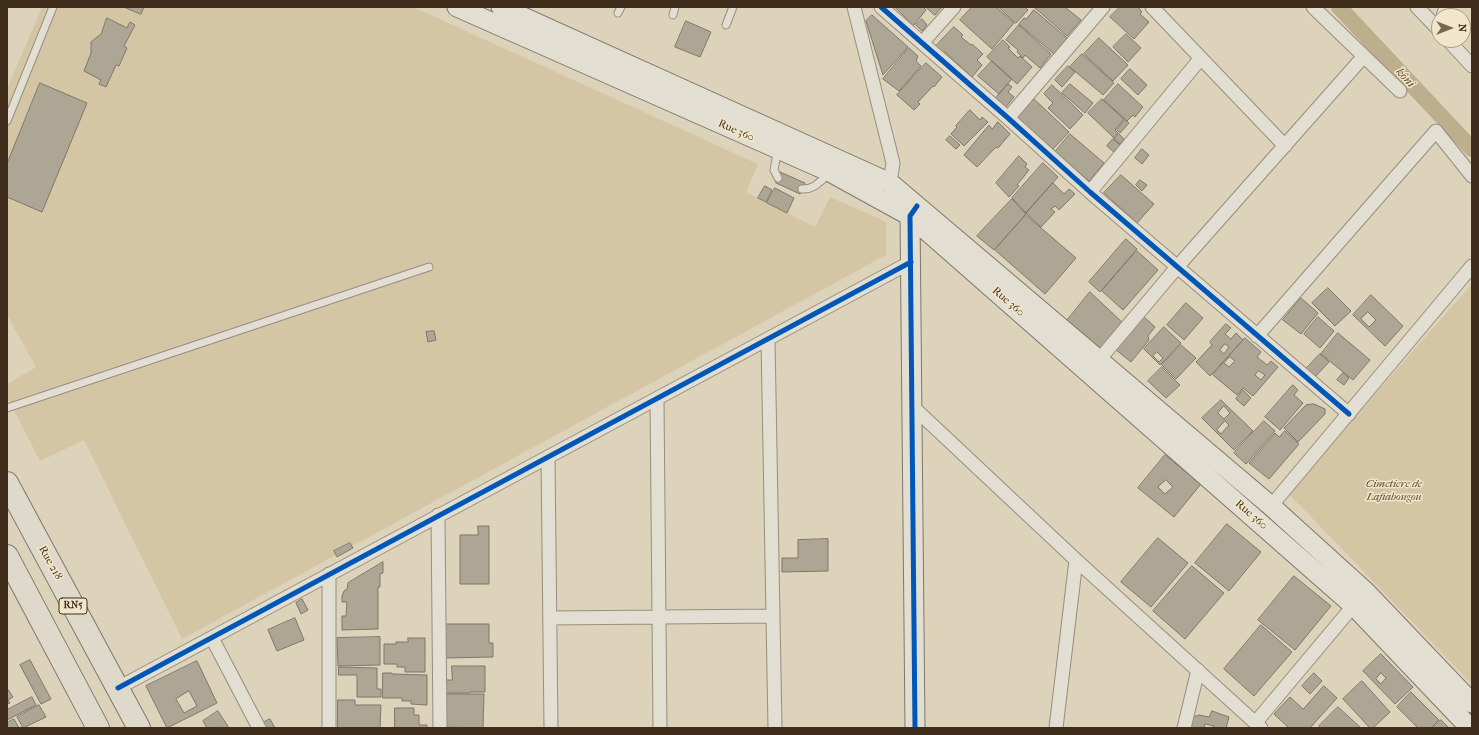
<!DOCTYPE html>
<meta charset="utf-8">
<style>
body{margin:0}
#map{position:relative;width:1479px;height:735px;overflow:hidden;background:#dcd3ba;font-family:"IM FELL French Canon",serif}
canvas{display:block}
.frame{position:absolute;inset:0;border:8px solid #3f2c1a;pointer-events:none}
.north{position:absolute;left:1431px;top:8px;width:40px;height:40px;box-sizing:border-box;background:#f1e6c9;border:1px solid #aa9c83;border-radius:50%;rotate:90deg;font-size:11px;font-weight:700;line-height:16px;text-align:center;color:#3f2c1a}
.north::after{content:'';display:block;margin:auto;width:14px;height:18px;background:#766652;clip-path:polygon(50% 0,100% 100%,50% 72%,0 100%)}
</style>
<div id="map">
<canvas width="1479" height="735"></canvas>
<div class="frame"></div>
<div class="north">N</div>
</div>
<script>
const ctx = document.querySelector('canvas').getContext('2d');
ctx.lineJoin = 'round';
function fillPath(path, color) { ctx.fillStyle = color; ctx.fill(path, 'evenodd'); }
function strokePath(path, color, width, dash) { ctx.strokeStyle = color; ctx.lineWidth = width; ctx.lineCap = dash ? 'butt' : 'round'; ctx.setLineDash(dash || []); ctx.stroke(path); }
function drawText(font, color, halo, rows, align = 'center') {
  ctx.font = font + ' "IM FELL French Canon",serif'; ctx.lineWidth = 3; ctx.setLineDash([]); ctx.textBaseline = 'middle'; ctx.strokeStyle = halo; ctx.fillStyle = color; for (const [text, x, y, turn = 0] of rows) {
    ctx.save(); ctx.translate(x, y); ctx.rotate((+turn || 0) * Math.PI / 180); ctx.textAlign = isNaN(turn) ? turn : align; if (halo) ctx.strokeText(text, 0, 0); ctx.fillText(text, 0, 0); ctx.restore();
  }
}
fillPath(new Path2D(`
 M 42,7 L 413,7 L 758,164 L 746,192 L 815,227 L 830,197 L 886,222 L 886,255 L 182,639 L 84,440 L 40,461 L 7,397 L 7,384 L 36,367 L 7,315 L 7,89 Z
 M 1472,284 L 1472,684 L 1288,493 Z`), '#d4c6a5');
strokePath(new Path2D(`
 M 1339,7 L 1472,149`), '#bdae8d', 16);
const building = new Path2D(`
 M 124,7 L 144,7 L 141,14 Z
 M 895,7 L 923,7 L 926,10 L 914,25 Z
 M 926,7 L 942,7 L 935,15 Z
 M 972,7 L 996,7 L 1014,23 L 992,49 L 960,20 Z
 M 999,7 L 1025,7 L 1028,10 L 1016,23 Z
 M 1036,7 L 1065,7 L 1081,20 L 1067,36 L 1035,8 Z
 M 1120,7 L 1138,7 L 1142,12 L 1140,14 L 1149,22 L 1134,39 L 1110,17 Z
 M 1034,10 L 1067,38 L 1054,54 L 1019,24 L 1024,18 L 1026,19 Z
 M 872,15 L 908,47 L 883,75 L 866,21 Z
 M 107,18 L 127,28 L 130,22 L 135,25 L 124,46 L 127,48 L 119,66 L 116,65 L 106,87 L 99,84 L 101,80 L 84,71 L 91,53 L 91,42 L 101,34 Z
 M 922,19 L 927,25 L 922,31 L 916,25 Z
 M 686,21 L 711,32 L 700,57 L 675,47 Z
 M 1019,25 L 1051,54 L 1040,68 L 1025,55 L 1023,58 L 1017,52 L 1018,50 L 1006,40 Z
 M 954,27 L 963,35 L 961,37 L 971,45 L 972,44 L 983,54 L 977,60 L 982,65 L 972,77 L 945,52 L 943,53 L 936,46 Z
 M 1126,34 L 1141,48 L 1128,62 L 1113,47 Z
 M 1099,38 L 1128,65 L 1113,81 L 1084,54 Z
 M 1003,40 L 1010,47 L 1008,48 L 1018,58 L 1020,56 L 1032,67 L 1017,84 L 987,57 Z
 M 909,48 L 918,56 L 916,61 L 921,66 L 899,91 L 883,79 Z
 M 1082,54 L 1114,83 L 1103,95 L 1070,67 Z
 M 992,61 L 1012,79 L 999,94 L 978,76 Z
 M 926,63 L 942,77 L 934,87 L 933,86 L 918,102 L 920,104 L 914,110 L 897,95 Z
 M 1068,66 L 1075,72 L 1062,87 L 1055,80 Z
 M 1130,69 L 1147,85 L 1138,95 L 1121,79 Z
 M 40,83 L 87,103 L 42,212 L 7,197 L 7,164 Z
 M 1008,84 L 1012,87 L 1008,92 L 1014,97 L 1005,108 L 995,99 Z
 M 1070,84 L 1093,103 L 1085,113 L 1062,93 Z
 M 1118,84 L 1143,107 L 1135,117 L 1133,115 L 1127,121 L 1104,100 Z
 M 1052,85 L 1083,115 L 1070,129 L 1048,108 L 1053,103 L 1044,94 Z
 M 1034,99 L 1069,132 L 1053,149 L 1017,118 Z
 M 1102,99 L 1124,119 L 1115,130 L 1118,133 L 1114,138 L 1088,113 Z
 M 970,110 L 980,120 L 982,117 L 988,122 L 964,146 L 951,134 L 957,127 L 956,126 Z
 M 1125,120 L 1129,123 L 1120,133 L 1117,130 Z
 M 998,122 L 1010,134 L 998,148 L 996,147 L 977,167 L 964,155 L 989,125 L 992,129 Z
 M 1070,134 L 1104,163 L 1089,181 L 1055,152 Z
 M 1119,134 L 1124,139 L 1120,144 L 1114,139 Z
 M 950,136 L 960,145 L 956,149 L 946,140 Z
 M 1113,139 L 1120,145 L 1114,152 L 1107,146 Z
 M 1142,149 L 1149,155 L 1142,164 L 1135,158 Z
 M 1019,156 L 1027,164 L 1025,167 L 1029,170 L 1017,185 L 1019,186 L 1009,197 L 996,183 Z
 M 1043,163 L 1058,177 L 1026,213 L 1012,198 Z
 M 780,172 L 805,183 L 800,194 L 776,183 Z
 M 1121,175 L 1154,204 L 1137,223 L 1104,193 Z
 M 1140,180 L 1147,185 L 1142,191 L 1136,185 Z
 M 1053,183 L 1064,194 L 1069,189 L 1075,194 L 1059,210 L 1055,206 L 1051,209 L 1055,212 L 1041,227 L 1026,213 Z
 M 765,186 L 772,190 L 766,202 L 758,198 Z
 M 775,188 L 794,198 L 787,213 L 767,203 Z
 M 1012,199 L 1026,214 L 994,250 L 977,236 Z
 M 1026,215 L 1076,258 L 1045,294 L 995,250 Z
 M 1126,239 L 1137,249 L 1100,292 L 1089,282 Z
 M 1137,251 L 1158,270 L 1123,310 L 1102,291 Z
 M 1328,288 L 1351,311 L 1335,326 L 1312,303 Z
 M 1090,292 L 1125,325 L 1101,355 L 1065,323 Z
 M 1371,295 L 1403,326 L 1385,346 L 1353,315 ZM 1368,312 L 1376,320 L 1369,327 L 1361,319 Z
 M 1301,298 L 1318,313 L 1301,334 L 1283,320 Z
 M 1186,303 L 1203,318 L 1184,340 L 1167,325 Z
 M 1143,316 L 1155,327 L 1148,336 L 1149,340 L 1131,362 L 1115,349 Z
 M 1318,317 L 1334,331 L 1320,348 L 1304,334 Z
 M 1226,324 L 1231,328 L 1225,334 L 1231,339 L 1236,333 L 1243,340 L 1210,376 L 1196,362 L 1212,345 L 1210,342 ZM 1225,344 L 1229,347 L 1224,354 L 1220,350 Z
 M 1164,327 L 1181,343 L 1160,365 L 1144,349 ZM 1157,352 L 1163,358 L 1159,362 L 1153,356 Z
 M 434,331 L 436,340 L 428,342 L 426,332 Z
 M 1338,333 L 1370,360 L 1353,380 L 1321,354 Z
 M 1245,338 L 1261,352 L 1257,357 L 1267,365 L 1271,361 L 1278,367 L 1253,396 L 1243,388 L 1237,395 L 1213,375 ZM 1230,357 L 1235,361 L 1229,367 L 1224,363 ZM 1259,371 L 1265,375 L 1261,380 L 1255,375 Z
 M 1181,345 L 1196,358 L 1176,379 L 1162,365 Z
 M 1320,354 L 1329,362 L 1314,378 L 1305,370 Z
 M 1162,367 L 1180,385 L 1166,398 L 1148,381 Z
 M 1343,373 L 1349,378 L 1344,385 L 1337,380 Z
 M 1293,385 L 1298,390 L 1294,395 L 1303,403 L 1280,430 L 1265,417 Z
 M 1243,390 L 1251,398 L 1244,406 L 1236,399 Z
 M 1221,400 L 1253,431 L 1234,450 L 1202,418 ZM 1224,406 L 1230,413 L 1224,419 L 1218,413 ZM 1225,421 L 1229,425 L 1221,434 L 1217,430 Z
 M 1314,404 L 1325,409 L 1325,414 L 1298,442 L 1284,428 L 1306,405 Z
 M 1264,421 L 1275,431 L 1246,464 L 1234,453 Z
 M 1285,431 L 1299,444 L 1269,479 L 1249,463 L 1275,433 L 1279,437 Z
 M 1165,455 L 1201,484 L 1174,517 L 1138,488 ZM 1166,480 L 1173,487 L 1165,494 L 1158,487 Z
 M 1227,524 L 1261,552 L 1229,591 L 1195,563 Z
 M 478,526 L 489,526 L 489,584 L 460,584 L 460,535 L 478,535 Z
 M 1158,538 L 1188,563 L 1151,607 L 1121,582 Z
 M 828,539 L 828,571 L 782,572 L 782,558 L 798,558 L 798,540 Z
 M 350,543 L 353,548 L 337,557 L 334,551 Z
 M 383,562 L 383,573 L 380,574 L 380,587 L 378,587 L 378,629 L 342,630 L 342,616 L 346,616 L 347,602 L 342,602 L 342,596 L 344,591 L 347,589 L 348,583 Z
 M 1192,566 L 1224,593 L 1185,639 L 1153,611 Z
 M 1294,576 L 1331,606 L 1295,650 L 1258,620 Z
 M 302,599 L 308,610 L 301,614 L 296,603 Z
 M 295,618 L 304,640 L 277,651 L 268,630 Z
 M 445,624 L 489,624 L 489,643 L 493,643 L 493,657 L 446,658 Z
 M 1261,625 L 1292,652 L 1254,696 L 1224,669 Z
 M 380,637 L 380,665 L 338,666 L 337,638 Z
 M 408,638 L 425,638 L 425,672 L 405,672 L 405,667 L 397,667 L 397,664 L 384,664 L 384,644 L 396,644 L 396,642 L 408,642 Z
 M 1381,654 L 1413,687 L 1395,704 L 1363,671 ZM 1381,673 L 1386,678 L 1381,684 L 1376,679 Z
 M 30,660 L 51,699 L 41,704 L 20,665 Z
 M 197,661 L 217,703 L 167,728 L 146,686 ZM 189,691 L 197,706 L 184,713 L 176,699 Z
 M 452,666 L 485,666 L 485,692 L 470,692 L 470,693 L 445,693 L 445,680 L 452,680 Z
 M 339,667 L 377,668 L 377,689 L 381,689 L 381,697 L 357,697 L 357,675 L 339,675 Z
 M 383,673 L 392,673 L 392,674 L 427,675 L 427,705 L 411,704 L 411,701 L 402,701 L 402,698 L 383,698 Z
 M 1314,673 L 1322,681 L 1310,694 L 1302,686 Z
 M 1362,681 L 1390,712 L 1373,728 L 1370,728 L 1343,699 Z
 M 1324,686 L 1337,698 L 1310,728 L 1289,728 L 1274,714 L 1290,697 L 1303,709 Z
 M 7,688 L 13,697 L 8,700 L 10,703 L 7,704 Z
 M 1411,692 L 1439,720 L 1431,728 L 1418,728 L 1397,707 Z
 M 444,694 L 484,694 L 483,728 L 443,727 Z
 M 32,697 L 36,705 L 7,720 L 7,710 Z
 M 338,700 L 355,700 L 355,705 L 381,705 L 380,728 L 338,728 Z
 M 39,705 L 46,717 L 23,728 L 17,717 Z
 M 1338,707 L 1361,728 L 1321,728 L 1319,726 Z
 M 395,708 L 414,708 L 414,715 L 419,715 L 419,725 L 427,725 L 427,728 L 395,728 Z
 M 218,711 L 229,728 L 207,728 L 203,721 Z
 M 1212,711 L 1229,717 L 1226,728 L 1213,728 L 1214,726 L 1205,724 L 1204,728 L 1190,728 L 1193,717 L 1199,715 L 1209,717 Z
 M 14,719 L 19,728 L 7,728 L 7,723 Z
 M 270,719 L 275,728 L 266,728 L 263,723 Z
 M 1441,720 L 1449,728 L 1433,728 Z`);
fillPath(building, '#aea695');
strokePath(building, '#7f7769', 1);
const lane = new Path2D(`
 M 618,13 L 621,7
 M 673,15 L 675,7
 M 726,25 L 733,7
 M 7,121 L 53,7
 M 778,178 L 774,170 L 778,149
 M 802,189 C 814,190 820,181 829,174
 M 7,408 L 429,267`);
const street = new Path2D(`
 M 854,7 L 893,163 L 890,183
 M 881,7 L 1008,118 L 1090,192 L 1349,414
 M 1152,7 L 1285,146
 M 1313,7 L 1400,91
 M 1417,7 L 1439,30
 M 1443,16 L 1446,7
 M 1448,40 L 1472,66
 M 922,43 L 954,7
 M 1008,118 L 1103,7
 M 1090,192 L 1201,58
 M 1257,336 L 1436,131 L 1472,176
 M 768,339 L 775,728
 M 1099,360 L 1178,266 L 1364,56
 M 657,399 L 660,728
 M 912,406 L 1076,560 L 1261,728
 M 548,458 L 551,728
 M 1271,506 L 1472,266
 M 438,515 L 440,728
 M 550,618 L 773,616
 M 212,638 L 259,728
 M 118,688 L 911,262
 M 1256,722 L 1359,599
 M 329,728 L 329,574
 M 1056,728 L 1076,560
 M 1184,728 L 1198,670`);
const secondary = new Path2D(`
 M 457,7 L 830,172 L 910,216 L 1353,605 L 1470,728
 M 501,7 L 890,183 L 1271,506 L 1366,592 L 1472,703
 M 915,728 L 910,216 L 915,209`);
const highway = new Path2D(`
 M 7,483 L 139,728
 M 7,556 L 98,728`);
strokePath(lane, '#968e7e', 9);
strokePath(street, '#968e7e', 15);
strokePath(secondary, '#7f7769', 21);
strokePath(highway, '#7f7769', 24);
strokePath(lane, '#e3ded2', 7);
strokePath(street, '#e3ded2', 13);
strokePath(secondary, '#e3ded2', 19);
strokePath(highway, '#ded9ca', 22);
strokePath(new Path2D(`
 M 881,7 L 1008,118 L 1090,192 L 1349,414
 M 118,688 L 911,262
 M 915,728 L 910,216 L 917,206`), '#0057b8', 5);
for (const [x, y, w] of [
 [73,606,28]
]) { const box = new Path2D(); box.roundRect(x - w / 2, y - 8, w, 16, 3); ctx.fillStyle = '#f1e6c9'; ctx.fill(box); strokePath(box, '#3f2c1a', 1); }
drawText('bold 10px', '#3f2c1a', null, [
 ["RN5",73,606]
]);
drawText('11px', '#3f2c1a', '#f1e6c9', [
 ["Rue 360",736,131,24],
 ["Rue 360",1008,302,41],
 ["Rue 360",1251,515,41],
 ["Rue 218",50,563,61]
]);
drawText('italic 11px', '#5b4932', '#f1e6c9', [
 ["Cimetiere de",1394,484],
 ["Lafiabougou",1394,497]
]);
drawText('italic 12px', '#5b4832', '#f1e6c9', [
 ["kôni",1405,78,47]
]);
</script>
